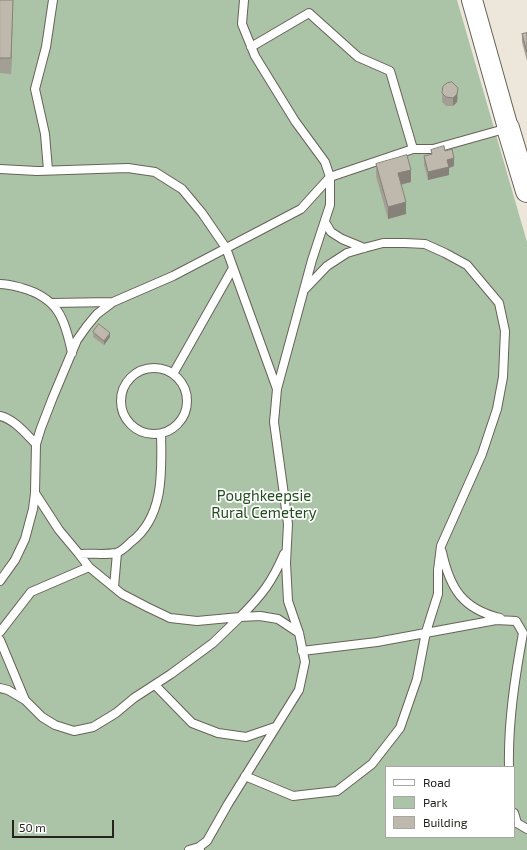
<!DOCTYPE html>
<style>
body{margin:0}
#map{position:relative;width:527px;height:850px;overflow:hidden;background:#ede7db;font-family:"Exo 2",sans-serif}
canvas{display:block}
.legend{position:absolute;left:385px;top:766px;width:130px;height:72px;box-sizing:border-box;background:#fff;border:1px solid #a8a7a5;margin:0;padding:5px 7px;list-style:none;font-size:12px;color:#25231e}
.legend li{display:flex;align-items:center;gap:8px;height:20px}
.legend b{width:20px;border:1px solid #a8a7a5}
.scale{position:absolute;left:12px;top:820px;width:102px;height:18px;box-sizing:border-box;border:2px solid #25231e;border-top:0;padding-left:5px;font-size:12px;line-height:14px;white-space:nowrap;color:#25231e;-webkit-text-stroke:3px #fff;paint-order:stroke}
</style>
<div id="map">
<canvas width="527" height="850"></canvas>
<ul class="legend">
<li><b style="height:5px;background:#fff"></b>Road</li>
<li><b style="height:11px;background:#abc4a8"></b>Park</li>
<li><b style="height:11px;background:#bfb9ad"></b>Building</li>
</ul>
<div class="scale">50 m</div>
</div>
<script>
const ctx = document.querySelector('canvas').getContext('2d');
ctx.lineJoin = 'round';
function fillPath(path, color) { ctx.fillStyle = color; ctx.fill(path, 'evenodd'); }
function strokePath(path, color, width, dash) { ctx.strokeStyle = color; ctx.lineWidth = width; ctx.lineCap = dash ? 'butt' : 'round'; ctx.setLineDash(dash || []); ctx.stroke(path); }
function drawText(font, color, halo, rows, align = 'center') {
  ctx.font = font + ' "Exo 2",sans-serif'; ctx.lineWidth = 3.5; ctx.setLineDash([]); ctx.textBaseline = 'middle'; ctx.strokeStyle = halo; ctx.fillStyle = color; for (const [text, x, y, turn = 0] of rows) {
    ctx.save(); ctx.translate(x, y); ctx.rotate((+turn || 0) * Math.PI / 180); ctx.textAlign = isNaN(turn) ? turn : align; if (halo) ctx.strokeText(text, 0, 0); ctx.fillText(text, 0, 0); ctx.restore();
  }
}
fillPath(new Path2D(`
 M 0,0 L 457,0 L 527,242 L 527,850 L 0,850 ZM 386,767 L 514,767 L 514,837 L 386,837 Z`), '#abc4a8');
const service = new Path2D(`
 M 244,0 L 242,24 L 255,56 L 295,121 L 325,162 L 330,177 L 413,149 L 433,149 L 508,128
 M 251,47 L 309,13 L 358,57 L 390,71 L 413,149
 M 0,169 L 37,171 L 128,168 L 155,172 L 182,189 L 202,213 L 226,248 L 277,389
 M 48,170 L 45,134 L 35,89 L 46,47 L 53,0
 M 325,222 L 331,232 L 342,239 L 364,248
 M 0,284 C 8,284 14,286 22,288 C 58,298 65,319 72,353
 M 51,303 L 113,302
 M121 401a33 33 0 1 1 66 0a33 33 0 1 1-66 0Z
 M 173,374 L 233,268
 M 0,416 C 14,419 26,434 36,444
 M 35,493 L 59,530 L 79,554
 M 442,552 C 450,589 463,609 500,618
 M 89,567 L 122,594 L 147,607 L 170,618 L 197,621 L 240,617 C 262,595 272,582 284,554
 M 0,581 L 15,560 L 25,539 L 33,509 L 35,493 L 36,444 L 41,428 L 53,397 L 77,340 L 87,326 L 97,314 L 113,302 L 173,276 L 301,209 L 330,177
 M 114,587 L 117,553
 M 0,632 L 31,592 L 89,567 L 79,554 C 91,553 104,555 116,553 C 121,552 127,546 131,542 C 164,517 162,472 161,434
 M 0,640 L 25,700 L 42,717 L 55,725 L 74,731 L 93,727 L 116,713 L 134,698 L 171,674 L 213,643 L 240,617 L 260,616 L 278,619 L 299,633
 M 302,651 L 377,642 L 496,620 L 516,621 L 523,633 C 515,677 508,722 509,767
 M 155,685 L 192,723 L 218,733 L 246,737 L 275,727
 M 0,688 L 8,690 L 25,700
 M 245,776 L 293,796 L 337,791 L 372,764 L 400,728 L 417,679 L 426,632 L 438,594 L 438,570 L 441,546 L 482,454 L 497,409 L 503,377 L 505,331 L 499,303 L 467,265 L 445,253 L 425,244 L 405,243 L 383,243 L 364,248 L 347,253 L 327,266 L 305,289
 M 514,813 L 517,823 L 527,829
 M 189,850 L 199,847
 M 200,850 L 199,847 L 207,841 L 228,804 L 299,690 L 305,662 L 299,633 L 288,601 L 286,563 L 288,524 L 274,422 L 277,389 L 312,260 L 330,205 L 330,177`);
const tertiary = new Path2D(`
 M 472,0 L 508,128`);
const trunk = new Path2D(`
 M 508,128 L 527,191`);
strokePath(service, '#686258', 10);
strokePath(tertiary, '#686258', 22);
strokePath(trunk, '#686258', 24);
strokePath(service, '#fff', 8);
strokePath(tertiary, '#fff', 20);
strokePath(trunk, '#fff', 22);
fillPath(new Path2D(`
 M 0,0 L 13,0 L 11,74 L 0,73 Z
 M 527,33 L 527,61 L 522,42 L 522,34 Z
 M 442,93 L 458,97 L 457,102 L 453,106 L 446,106 L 442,102 Z
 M 431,150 L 445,151 L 454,166 L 449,168 L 449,175 L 428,180 L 424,165 L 424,156 L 431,155 Z
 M 376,164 L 411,182 L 401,185 L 406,214 L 388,219 L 376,176 Z
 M 93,332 L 110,337 L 104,345 L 93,337 Z`), '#a49f95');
fillPath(new Path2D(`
 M 13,0 L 11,74 L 11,58 Z
 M 458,88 L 457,102 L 453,106 L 453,98 Z
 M 454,158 L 454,166 L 449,168 L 449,175 L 428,180 L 428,172 L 447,160 Z
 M 411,170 L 411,182 L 398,185 L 398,173 Z
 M 406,202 L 406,214 L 388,219 L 388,207 Z
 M 110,333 L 110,337 L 104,345 L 104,341 Z`), '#868279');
const building = new Path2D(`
 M 0,0 L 13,0 L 11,58 L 0,58 Z
 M 527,33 L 527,52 L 522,34 Z
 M 452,82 L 458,88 L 457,94 L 453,98 L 446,97 L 442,93 L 443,86 L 447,83 Z
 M 444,146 L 445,151 L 452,149 L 454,158 L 447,160 L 449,167 L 428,172 L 424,156 L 432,154 L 431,150 Z
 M 407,155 L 411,170 L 398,173 L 406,202 L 388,207 L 376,164 Z
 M 99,324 L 110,333 L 104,341 L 93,332 Z`);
fillPath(building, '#bfb9ad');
strokePath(building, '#868279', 1);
drawText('15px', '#214d1c', '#fff', [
 ["Poughkeepsie",264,496],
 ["Rural Cemetery",264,513]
]);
</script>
